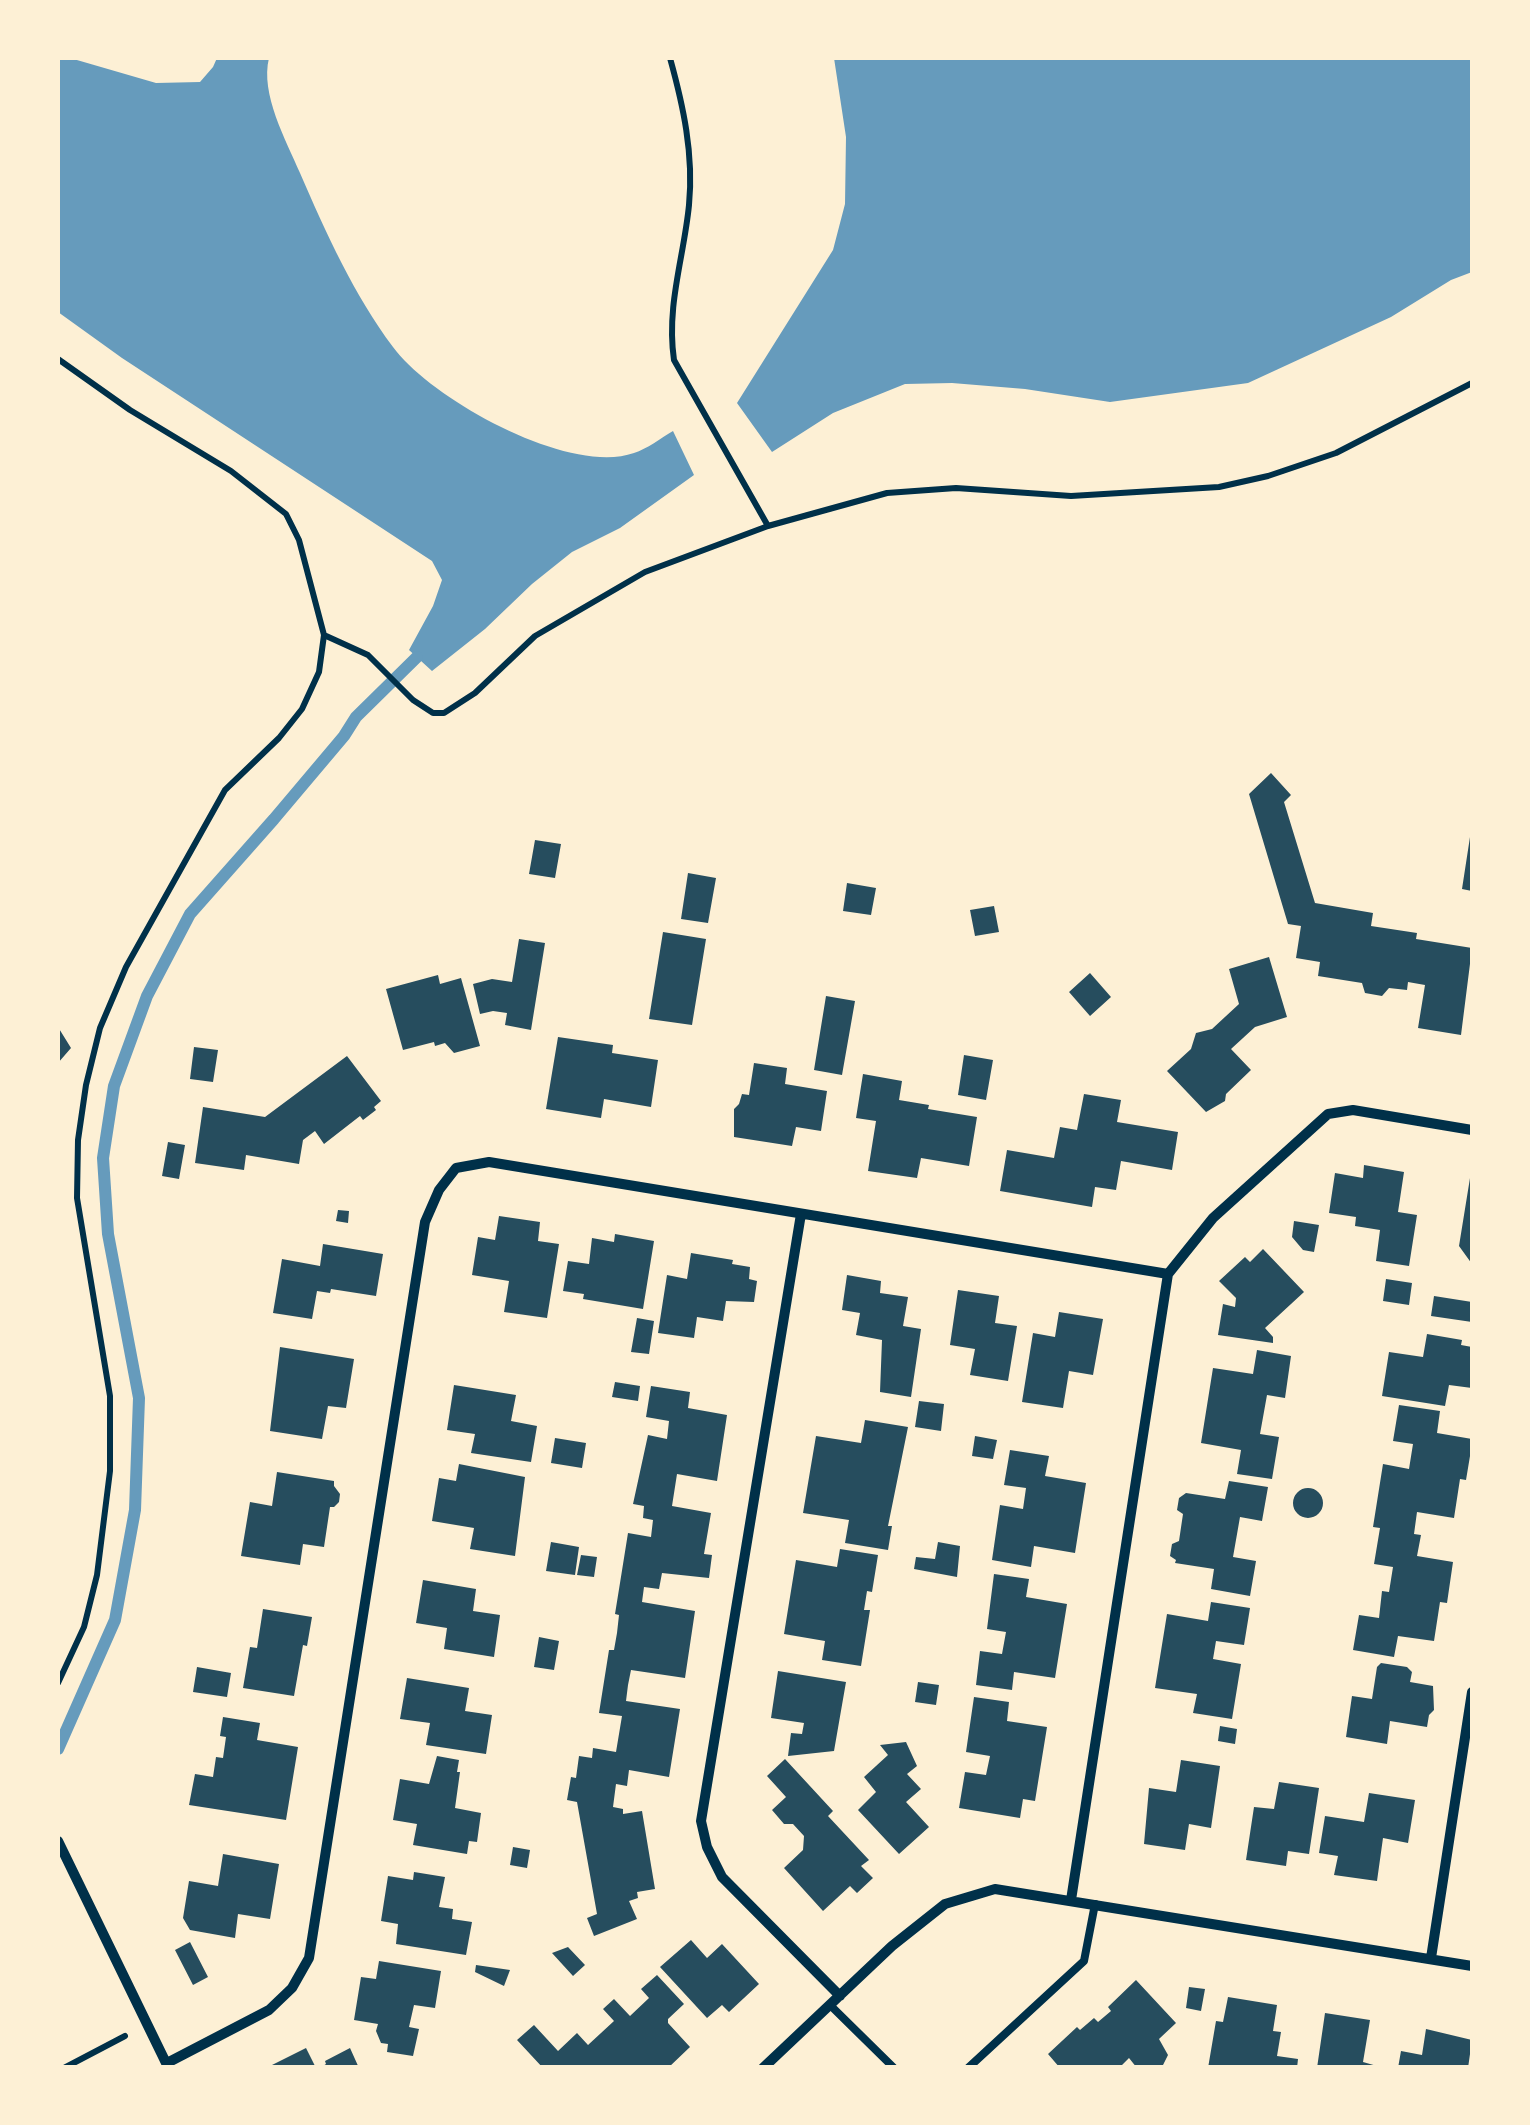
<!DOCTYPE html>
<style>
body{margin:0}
#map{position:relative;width:1530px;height:2125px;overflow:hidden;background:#fdf0d5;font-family:Literata,serif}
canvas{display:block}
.frame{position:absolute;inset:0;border:60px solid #fdf0d5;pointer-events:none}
</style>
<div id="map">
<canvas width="1530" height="2125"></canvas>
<div class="frame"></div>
</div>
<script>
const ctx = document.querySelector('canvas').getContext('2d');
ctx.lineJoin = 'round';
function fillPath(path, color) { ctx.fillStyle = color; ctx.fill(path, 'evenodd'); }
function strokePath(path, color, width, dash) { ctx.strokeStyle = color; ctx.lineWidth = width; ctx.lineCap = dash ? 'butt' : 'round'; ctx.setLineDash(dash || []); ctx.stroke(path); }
fillPath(new Path2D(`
 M 58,58 L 70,58 L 156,83 L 200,82 L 213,67 L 217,58 L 269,58 C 260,94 286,140 300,173 C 326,233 354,295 393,347 C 431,399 569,476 634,453 C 647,449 661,438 673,431 L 694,475 L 620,528 L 572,552 L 532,584 L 485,629 L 432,671 L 409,650 L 433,606 L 442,580 L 432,561 L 122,358 L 58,312 Z
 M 834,58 L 1472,58 L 1472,272 L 1451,280 L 1391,317 L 1248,383 L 1110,402 L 1025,389 L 952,383 L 905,384 L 833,413 L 772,452 L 737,403 L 833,250 L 845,204 L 846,137 Z`), '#669bbc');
strokePath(new Path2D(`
 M 58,1749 L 115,1620 L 135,1510 L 139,1398 L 108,1234 L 103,1158 L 114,1086 L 147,996 L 190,914 L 274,819 L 344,736 L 356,717 L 417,657`), '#669bbc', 12);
fillPath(new Path2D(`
 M 1271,773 L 1291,795 L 1284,802 L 1315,903 L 1373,913 L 1371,926 L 1417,933 L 1416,939 L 1472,948 L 1461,1035 L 1418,1028 L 1425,985 L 1408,982 L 1407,990 L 1389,988 L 1382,996 L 1365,993 L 1362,983 L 1318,976 L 1320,962 L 1296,958 L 1301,926 L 1288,924 L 1249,794 Z
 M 1470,837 L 1472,837 L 1472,891 L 1462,889 Z
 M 535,840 L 561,844 L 555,878 L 529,874 Z
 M 688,873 L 716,878 L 708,923 L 681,919 Z
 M 847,883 L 876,888 L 871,915 L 843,911 Z
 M 994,906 L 999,932 L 975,936 L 970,910 Z
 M 663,932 L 706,939 L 692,1025 L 649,1019 Z
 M 519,939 L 545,943 L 531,1030 L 505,1025 L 507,1013 L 493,1011 L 480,1014 L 473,984 L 492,979 L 512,982 Z
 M 1269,957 L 1287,1017 L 1255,1027 L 1231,1049 L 1251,1070 L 1226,1094 L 1225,1101 L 1206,1112 L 1167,1071 L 1191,1049 L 1196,1033 L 1212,1029 L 1239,1004 L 1229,969 Z
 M 1090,973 L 1111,997 L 1090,1016 L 1069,992 Z
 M 438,975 L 440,984 L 461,978 L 480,1046 L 454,1053 L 445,1043 L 435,1046 L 434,1042 L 403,1050 L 386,989 Z
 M 826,996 L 855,1001 L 842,1075 L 814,1070 Z
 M 58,1027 L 71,1048 L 58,1063 Z
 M 558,1037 L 613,1045 L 612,1053 L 658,1060 L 651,1107 L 604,1099 L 601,1118 L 546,1109 Z
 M 194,1047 L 218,1050 L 213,1082 L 190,1079 Z
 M 964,1055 L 993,1060 L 986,1100 L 958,1095 Z
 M 347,1056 L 381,1101 L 374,1107 L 376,1110 L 363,1120 L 360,1116 L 324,1144 L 315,1131 L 303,1140 L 299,1164 L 246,1155 L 244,1170 L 195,1163 L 203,1107 L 265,1117 Z
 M 754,1063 L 787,1068 L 785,1084 L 827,1091 L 821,1131 L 796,1127 L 792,1146 L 734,1137 L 734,1109 L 739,1104 L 742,1094 L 749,1095 Z
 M 863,1074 L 902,1081 L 899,1100 L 929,1105 L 928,1109 L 977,1117 L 969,1166 L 921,1158 L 917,1178 L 868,1171 L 876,1121 L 856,1118 Z
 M 1084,1094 L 1121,1100 L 1117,1122 L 1178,1132 L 1172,1170 L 1121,1161 L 1116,1190 L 1095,1187 L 1092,1207 L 1000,1191 L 1007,1150 L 1054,1158 L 1060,1127 L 1077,1130 Z
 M 168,1142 L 185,1145 L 179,1179 L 162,1176 Z
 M 1364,1165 L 1404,1172 L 1398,1212 L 1417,1215 L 1409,1266 L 1376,1261 L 1380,1230 L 1355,1226 L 1356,1217 L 1329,1213 L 1335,1173 L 1363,1178 Z
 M 1470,1178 L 1472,1179 L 1472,1264 L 1459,1246 Z
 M 338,1210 L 349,1211 L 348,1223 L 336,1221 Z
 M 499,1216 L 540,1222 L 538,1241 L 559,1244 L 547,1318 L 504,1312 L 509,1281 L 472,1275 L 478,1237 L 495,1240 Z
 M 1294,1221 L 1319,1225 L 1314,1252 L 1303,1250 L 1292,1237 Z
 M 615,1234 L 654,1241 L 643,1309 L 583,1299 L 584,1294 L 563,1291 L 568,1261 L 589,1264 L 592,1238 L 614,1242 Z
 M 323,1244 L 383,1254 L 376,1296 L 331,1289 L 330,1293 L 317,1291 L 312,1319 L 273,1313 L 282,1259 L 320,1266 Z
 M 1263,1249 L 1304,1292 L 1265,1328 L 1273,1337 L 1273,1343 L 1218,1335 L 1223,1304 L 1235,1307 L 1236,1298 L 1219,1281 L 1245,1257 L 1250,1262 Z
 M 691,1253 L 733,1260 L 732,1264 L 750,1267 L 749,1279 L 757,1281 L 754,1302 L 726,1301 L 723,1321 L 697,1317 L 694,1338 L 658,1333 L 667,1275 L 687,1279 Z
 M 847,1275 L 881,1281 L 880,1293 L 908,1297 L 903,1326 L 921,1329 L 911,1397 L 880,1392 L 882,1340 L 856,1335 L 860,1313 L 842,1310 Z
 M 1386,1279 L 1412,1283 L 1409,1305 L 1383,1301 Z
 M 958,1290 L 999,1296 L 995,1323 L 1017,1326 L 1008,1381 L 970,1375 L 975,1349 L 950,1345 Z
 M 1434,1296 L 1472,1302 L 1472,1322 L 1431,1316 Z
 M 1059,1312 L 1103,1319 L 1093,1375 L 1069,1371 L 1063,1408 L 1022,1402 L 1033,1333 L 1055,1337 Z
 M 637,1318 L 654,1321 L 649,1354 L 631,1352 Z
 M 1427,1334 L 1462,1340 L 1461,1345 L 1472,1347 L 1472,1388 L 1449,1385 L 1445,1406 L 1382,1396 L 1389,1352 L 1423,1357 Z
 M 280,1347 L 354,1359 L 346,1408 L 328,1406 L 322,1439 L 270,1431 Z
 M 1257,1350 L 1291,1356 L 1285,1398 L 1267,1395 L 1260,1434 L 1279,1437 L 1272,1479 L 1237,1474 L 1241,1450 L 1201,1443 L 1213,1368 L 1253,1374 Z
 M 615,1382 L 640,1386 L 638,1401 L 612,1397 Z
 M 454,1385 L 516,1395 L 511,1421 L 537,1426 L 531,1462 L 471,1453 L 475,1434 L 447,1430 Z
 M 651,1386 L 690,1392 L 688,1408 L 727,1415 L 717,1481 L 677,1474 L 672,1506 L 711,1513 L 704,1554 L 712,1555 L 709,1578 L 662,1573 L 659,1589 L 644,1587 L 642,1602 L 695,1611 L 685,1678 L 631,1670 L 628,1685 L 626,1701 L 680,1709 L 669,1777 L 629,1770 L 627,1786 L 616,1784 L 613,1807 L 623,1809 L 623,1814 L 642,1811 L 655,1889 L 637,1892 L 638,1898 L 629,1901 L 637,1919 L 594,1936 L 587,1918 L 597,1914 L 577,1802 L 567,1800 L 571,1777 L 576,1778 L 579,1756 L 592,1758 L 593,1748 L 616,1752 L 622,1716 L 599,1713 L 609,1650 L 614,1650 L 617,1633 L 619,1615 L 615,1614 L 620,1583 L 628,1533 L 651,1537 L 653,1520 L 643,1518 L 644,1506 L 633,1504 L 648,1435 L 667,1439 L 669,1421 L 646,1417 Z
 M 919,1401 L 944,1404 L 941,1431 L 915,1427 Z
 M 1399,1405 L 1440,1411 L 1437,1433 L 1472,1439 L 1472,1444 L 1466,1480 L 1460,1479 L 1454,1518 L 1417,1512 L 1414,1534 L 1421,1535 L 1417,1556 L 1453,1562 L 1447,1603 L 1440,1602 L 1434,1641 L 1398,1636 L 1394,1657 L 1353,1650 L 1359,1615 L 1379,1618 L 1382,1591 L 1389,1592 L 1393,1567 L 1374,1564 L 1380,1528 L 1373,1527 L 1383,1464 L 1409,1469 L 1413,1444 L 1393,1441 Z
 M 865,1420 L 908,1427 L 888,1526 L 892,1526 L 888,1550 L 845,1543 L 849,1520 L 803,1513 L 816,1436 L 861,1443 Z
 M 975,1436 L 997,1440 L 993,1459 L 972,1456 Z
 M 555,1438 L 586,1443 L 582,1468 L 551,1463 Z
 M 1010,1450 L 1049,1456 L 1045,1476 L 1086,1483 L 1075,1553 L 1034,1546 L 1031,1567 L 992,1560 L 1000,1505 L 1023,1509 L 1026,1488 L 1004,1485 Z
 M 459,1464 L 525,1477 L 515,1556 L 470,1549 L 474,1528 L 432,1521 L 439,1478 L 456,1481 Z
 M 277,1472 L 334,1481 L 334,1486 L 340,1494 L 339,1502 L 334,1507 L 330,1507 L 324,1547 L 303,1544 L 300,1565 L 241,1556 L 250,1502 L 272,1506 Z
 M 1229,1481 L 1268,1487 L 1262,1521 L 1240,1517 L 1233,1557 L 1256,1561 L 1250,1596 L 1211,1589 L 1214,1569 L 1175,1563 L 1176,1560 L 1170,1556 L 1172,1544 L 1179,1541 L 1183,1514 L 1177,1510 L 1179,1498 L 1186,1493 L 1225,1499 Z
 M1293 1503a15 15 0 1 1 30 0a15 15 0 1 1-30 0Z
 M 551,1542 L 579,1547 L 575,1575 L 546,1571 Z
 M 938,1542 L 960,1546 L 957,1577 L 914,1569 L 916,1557 L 935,1559 Z
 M 840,1549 L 878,1555 L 872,1592 L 867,1591 L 864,1610 L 870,1610 L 861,1666 L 822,1660 L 825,1641 L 784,1634 L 796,1560 L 837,1567 Z
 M 581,1555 L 597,1557 L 594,1577 L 577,1575 Z
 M 994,1574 L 1029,1579 L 1026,1597 L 1067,1604 L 1055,1678 L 1014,1672 L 1012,1690 L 976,1685 L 980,1651 L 1002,1654 L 1006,1632 L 987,1629 Z
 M 423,1580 L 476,1589 L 473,1611 L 500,1615 L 494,1657 L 444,1649 L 447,1628 L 416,1623 Z
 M 1211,1602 L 1250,1608 L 1244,1645 L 1216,1641 L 1213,1659 L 1241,1664 L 1232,1719 L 1193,1713 L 1197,1694 L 1155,1688 L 1167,1614 L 1208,1621 Z
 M 263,1609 L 312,1617 L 307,1646 L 303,1645 L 294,1696 L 243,1688 L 250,1647 L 257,1648 Z
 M 539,1637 L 559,1641 L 554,1670 L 534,1667 Z
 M 1381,1663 L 1407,1667 L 1412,1672 L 1410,1682 L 1433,1686 L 1434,1710 L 1429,1715 L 1427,1727 L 1390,1721 L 1387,1744 L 1346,1737 L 1352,1696 L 1372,1699 L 1377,1667 Z
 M 197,1667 L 231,1673 L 227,1697 L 193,1692 Z
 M 778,1671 L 846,1682 L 834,1751 L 788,1756 L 791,1733 L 802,1734 L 804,1723 L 771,1718 Z
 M 407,1678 L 469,1688 L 465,1711 L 492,1715 L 486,1754 L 426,1745 L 430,1723 L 400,1719 Z
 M 918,1682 L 939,1685 L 936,1705 L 915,1702 Z
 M 974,1697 L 1009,1702 L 1007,1721 L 1047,1727 L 1035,1801 L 1023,1799 L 1020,1818 L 959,1808 L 965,1772 L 986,1775 L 990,1756 L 966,1752 Z
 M 223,1717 L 260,1723 L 257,1740 L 298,1747 L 286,1820 L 189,1805 L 195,1774 L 213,1777 L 216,1757 L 223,1758 L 226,1737 L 220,1736 Z
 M 1220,1726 L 1237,1729 L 1235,1744 L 1218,1741 Z
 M 906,1742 L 917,1766 L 907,1774 L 921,1789 L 906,1802 L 929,1827 L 899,1854 L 858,1810 L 876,1792 L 864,1777 L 888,1755 L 880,1745 Z
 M 437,1756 L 459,1760 L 457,1772 L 460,1772 L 455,1808 L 481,1813 L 477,1842 L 469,1841 L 467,1854 L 413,1845 L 417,1824 L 393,1820 L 400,1779 L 429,1784 Z
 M 785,1759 L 833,1811 L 828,1816 L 869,1860 L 861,1866 L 873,1878 L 857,1893 L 850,1886 L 823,1911 L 784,1868 L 803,1850 L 804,1836 L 793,1824 L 784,1824 L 772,1810 L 786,1797 L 767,1776 Z
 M 1181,1760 L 1220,1766 L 1211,1828 L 1189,1824 L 1185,1850 L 1144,1844 L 1149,1788 L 1176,1792 Z
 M 1279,1782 L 1319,1788 L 1309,1854 L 1288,1851 L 1286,1866 L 1246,1860 L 1254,1807 L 1274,1809 Z
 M 1369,1793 L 1415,1800 L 1408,1843 L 1383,1838 L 1377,1881 L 1334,1875 L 1338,1856 L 1319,1853 L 1325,1816 L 1364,1822 Z
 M 513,1847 L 530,1850 L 527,1868 L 510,1865 Z
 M 223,1854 L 279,1864 L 270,1919 L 238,1914 L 235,1938 L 190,1930 L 183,1918 L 189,1881 L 218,1886 Z
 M 414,1872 L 445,1877 L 439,1907 L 453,1909 L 452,1919 L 472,1922 L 466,1955 L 396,1944 L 398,1924 L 381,1921 L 388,1876 L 413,1880 Z
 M 691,1940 L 707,1958 L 722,1944 L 759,1984 L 729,2012 L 722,2005 L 707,2018 L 660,1967 Z
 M 190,1942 L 208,1977 L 193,1985 L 175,1950 Z
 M 568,1947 L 585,1965 L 573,1976 L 552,1953 Z
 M 379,1961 L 441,1971 L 435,2008 L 414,2005 L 409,2027 L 419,2029 L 413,2056 L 387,2052 L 388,2044 L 381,2043 L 376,2031 L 378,2024 L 354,2020 L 361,1977 L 376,1979 Z
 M 476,1965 L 510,1970 L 504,1986 L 475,1972 Z
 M 657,1975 L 684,2004 L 668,2019 L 668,2023 L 690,2047 L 668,2068 L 543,2068 L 517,2040 L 534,2025 L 558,2051 L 577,2033 L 588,2045 L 614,2021 L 603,2009 L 614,1999 L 630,2016 L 649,1998 L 641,1989 Z
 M 1136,1980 L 1176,2023 L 1159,2039 L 1168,2055 L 1163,2065 L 1137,2068 L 1129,2058 L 1119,2068 L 1060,2068 L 1048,2054 L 1077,2027 L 1080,2030 L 1094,2018 L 1098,2022 L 1111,2011 L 1108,2007 Z
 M 1189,1987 L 1205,1989 L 1201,2011 L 1186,2008 Z
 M 1228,1997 L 1277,2005 L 1273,2031 L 1281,2032 L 1277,2056 L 1298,2059 L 1297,2068 L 1208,2068 L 1216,2021 L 1223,2022 Z
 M 1325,2013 L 1370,2020 L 1363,2062 L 1384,2068 L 1317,2068 Z
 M 1426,2029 L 1472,2040 L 1468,2068 L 1398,2068 L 1401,2051 L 1422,2055 Z
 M 306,2048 L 316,2068 L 266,2068 Z
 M 350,2048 L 359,2068 L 320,2068 L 326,2064 L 325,2061 Z`), '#264d5e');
strokePath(new Path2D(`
 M 670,58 C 683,105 694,154 689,205 C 684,257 666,306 674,360 L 768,526
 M 58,359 L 130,410 L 231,471 L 286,514 L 299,540 L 324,635 L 319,672 L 302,709 L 279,738 L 225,790 L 126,967 L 100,1028 L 86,1085 L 78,1140 L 77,1198 L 110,1396 L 110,1471 L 97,1575 L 84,1627 L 58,1683
 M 324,635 L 368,655 L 413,700 L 433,713 L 444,713 L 475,693 L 535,636 L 645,572 L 768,526 L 887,493 L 956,488 L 1071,496 L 1219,487 L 1268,476 L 1336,453 L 1472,383
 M 64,2068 L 125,2036`), '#003049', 6);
strokePath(new Path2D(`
 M 830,2005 L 894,2068
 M 968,2068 L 1084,1961 L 1095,1904`), '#003049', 8);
strokePath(new Path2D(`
 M 801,1214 L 701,1821 L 707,1847 L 722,1877 L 840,1996
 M 58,1841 L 168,2067
 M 1071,1900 L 1168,1274 L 1213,1218 L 1328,1114 L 1353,1110 L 1472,1130
 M 1431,1958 L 1472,1692
 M 167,2063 L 269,2010 L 292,1988 L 309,1958 L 425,1222 L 439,1190 L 456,1168 L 489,1162 L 1168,1274
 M 763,2068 L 892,1946 L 945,1904 L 995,1889 L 1472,1966`), '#003049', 10);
</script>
